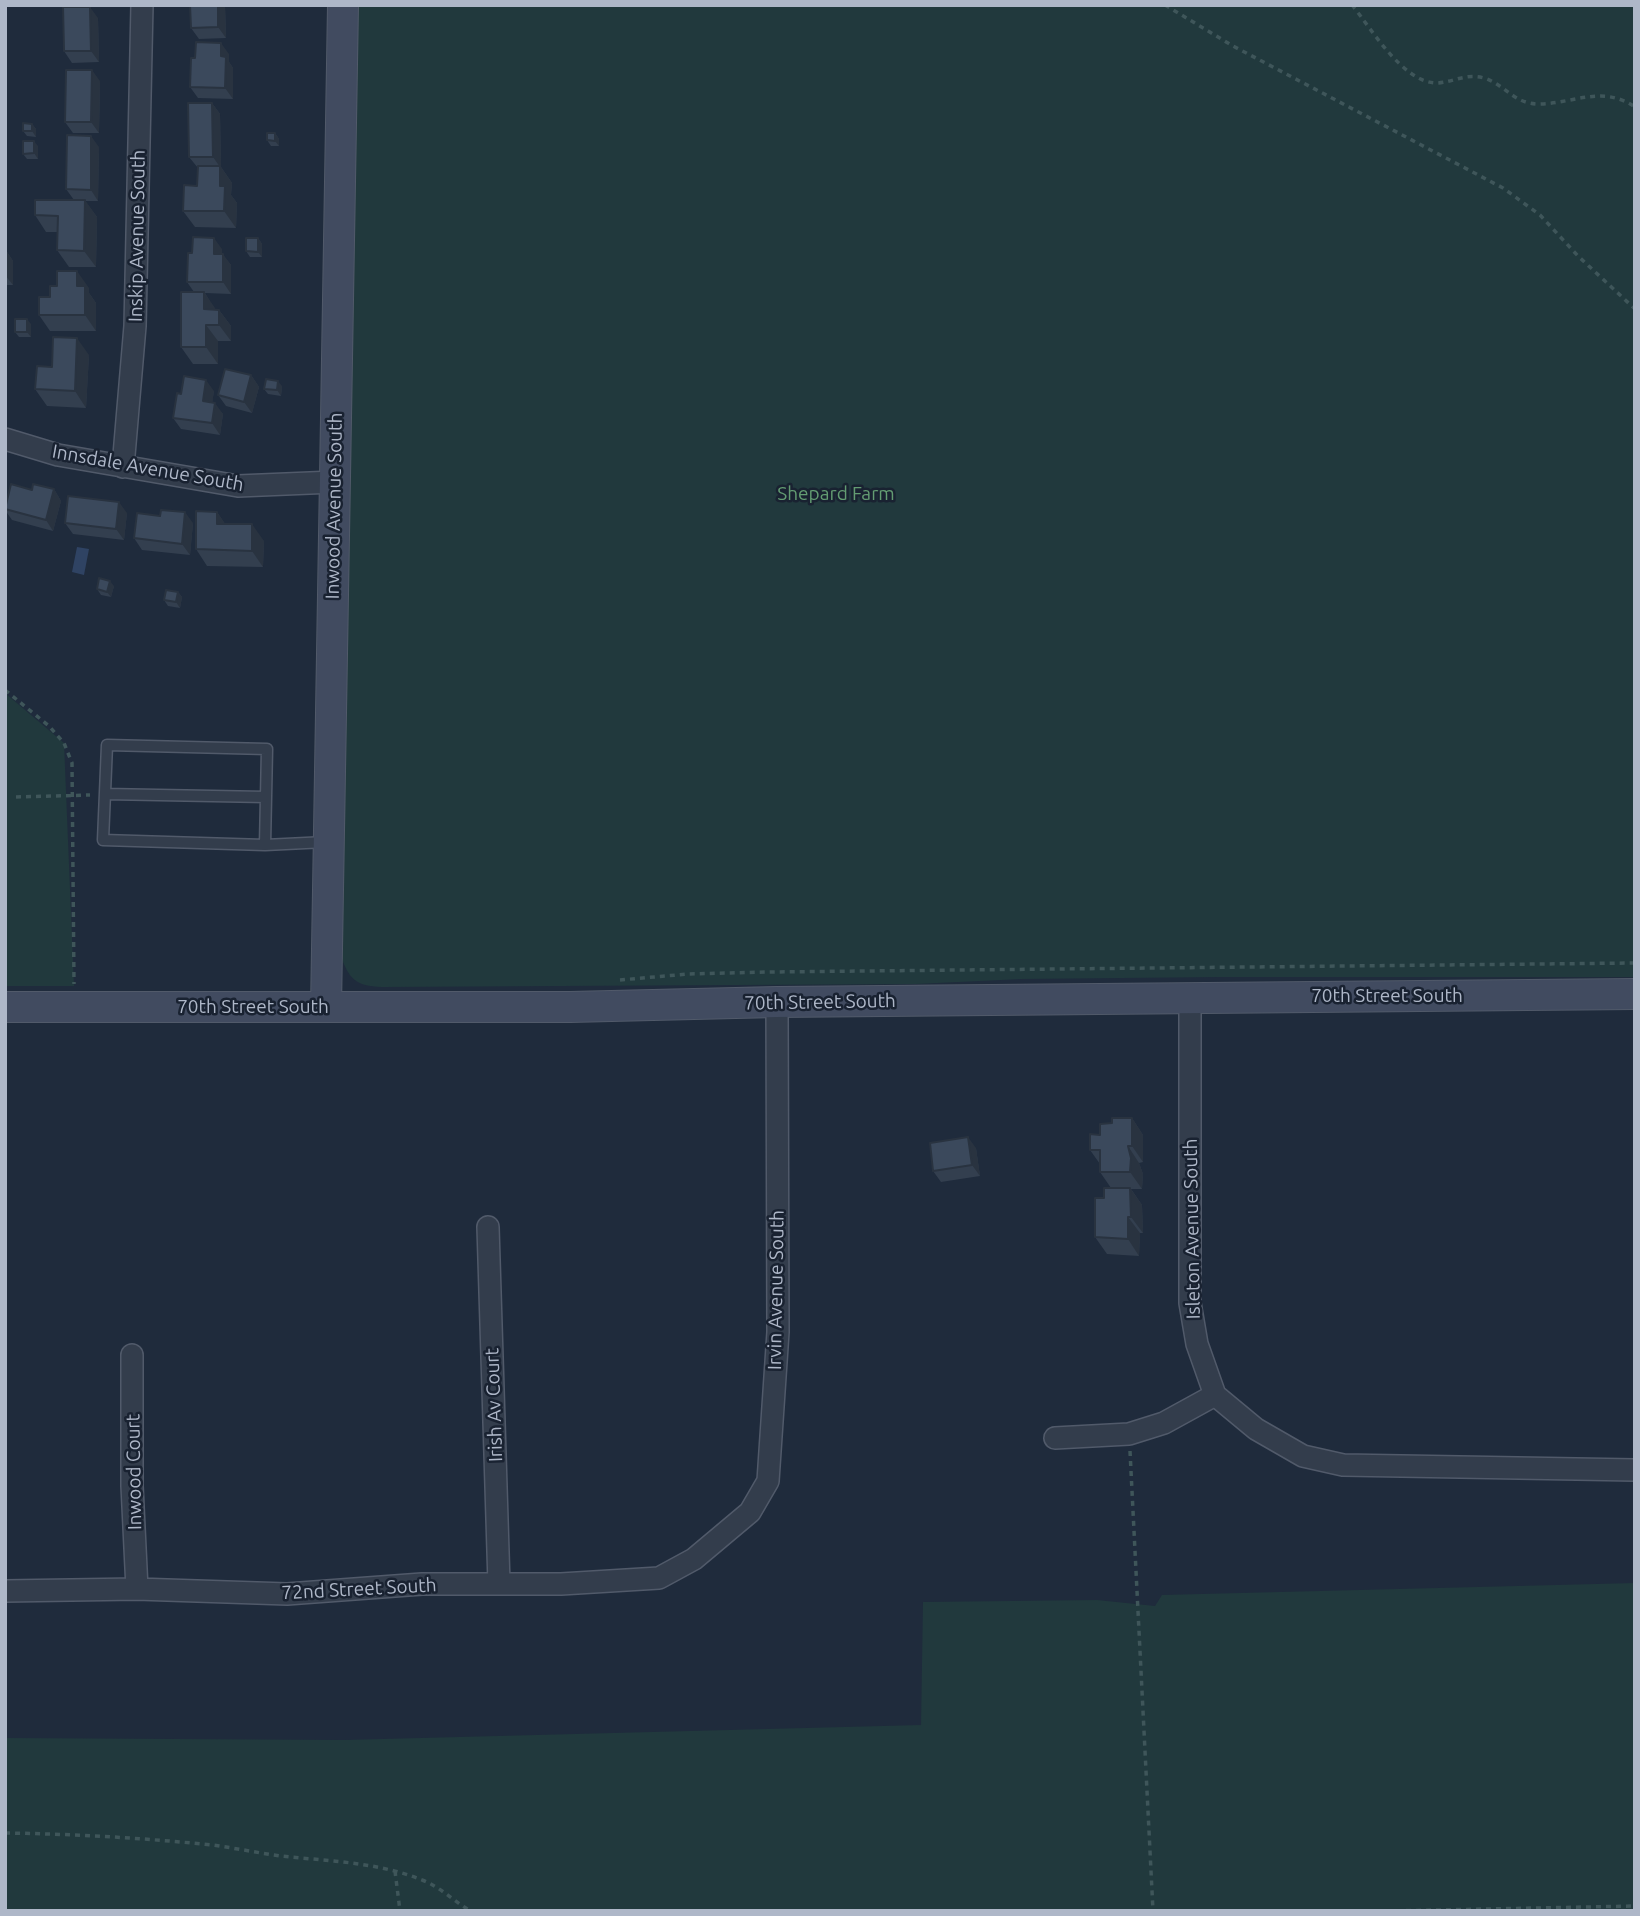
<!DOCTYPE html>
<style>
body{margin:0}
#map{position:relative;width:1640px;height:1916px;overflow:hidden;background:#1f2b3c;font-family:Ubuntu,sans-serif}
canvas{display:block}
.frame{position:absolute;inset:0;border:7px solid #aeb7c8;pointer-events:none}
</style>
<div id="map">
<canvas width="1640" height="1916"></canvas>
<div class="frame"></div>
</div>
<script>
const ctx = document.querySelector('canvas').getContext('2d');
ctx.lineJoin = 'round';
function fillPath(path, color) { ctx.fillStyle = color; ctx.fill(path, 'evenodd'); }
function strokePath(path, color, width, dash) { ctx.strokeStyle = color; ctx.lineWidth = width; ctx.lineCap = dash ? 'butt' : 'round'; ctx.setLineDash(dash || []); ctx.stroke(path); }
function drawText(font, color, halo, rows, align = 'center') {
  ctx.font = font + ' Ubuntu,sans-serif'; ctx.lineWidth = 5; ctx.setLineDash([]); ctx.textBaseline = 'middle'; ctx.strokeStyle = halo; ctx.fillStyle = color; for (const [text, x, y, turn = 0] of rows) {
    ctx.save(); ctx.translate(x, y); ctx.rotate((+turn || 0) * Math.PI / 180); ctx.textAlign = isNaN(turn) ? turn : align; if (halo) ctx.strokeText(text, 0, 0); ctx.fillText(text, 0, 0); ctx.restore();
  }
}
fillPath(new Path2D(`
 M 352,5 L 1635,5 L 1635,977 L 1220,977 L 1022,979 L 916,984 L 382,987 C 355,986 349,979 340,954 Z
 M 5,693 L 64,743 L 74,986 L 5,986 Z
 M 1635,1583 L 1635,1911 L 5,1911 L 5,1738 L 344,1740 L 921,1725 L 923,1602 L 1097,1600 L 1155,1606 L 1162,1595 Z`), '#21393d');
fillPath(new Path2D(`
 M 77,547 L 89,549 L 84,575 L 72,572 Z`), '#2f4363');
const lane = new Path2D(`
 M 105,794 L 266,797
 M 265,845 L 267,749 L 107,745 L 103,840 L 265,845 L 326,842`);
const street = new Path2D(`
 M 5,439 L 58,455 L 238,486 L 334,482
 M 123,467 L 135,326 L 142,5
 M 1190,998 L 1190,1303 L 1197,1344 L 1215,1395 L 1256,1429 L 1303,1456 L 1343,1465 L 1635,1470
 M 488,1227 L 499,1584
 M 132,1355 L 132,1486 L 137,1589
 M 1055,1438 L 1129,1434 L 1164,1423 L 1215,1395
 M 5,1591 L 137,1589 L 287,1594 L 422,1584 L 561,1584 L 659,1578 L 694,1559 L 750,1512 L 768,1481 L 778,1332 L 777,1002`);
const secondary = new Path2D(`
 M 5,1007 L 570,1007 L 777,1002 L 1635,994
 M 326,1007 L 343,5`);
strokePath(lane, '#515a6a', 13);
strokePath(street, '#515a6a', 24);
strokePath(secondary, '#515a6a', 32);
strokePath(new Path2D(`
 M 1165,5 L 1233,46 L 1503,188 L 1540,215 L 1578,256 L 1635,309
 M 1352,5 C 1371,28 1403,83 1437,83 C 1454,82 1466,73 1484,78 C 1506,85 1514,105 1541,104 C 1574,103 1603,85 1635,107
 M 5,690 L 49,726 L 64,743 L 72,763 L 74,984
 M 16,797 L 90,795
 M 620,980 L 688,974 L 769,972 L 1635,963
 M 1130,1451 L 1153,1911
 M 5,1833 C 75,1834 143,1838 212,1845 C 235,1848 258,1853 281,1856 C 327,1861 378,1862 422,1880 C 441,1887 454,1902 471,1911
 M 395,1871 L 400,1911
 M 1386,1911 L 1635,1906`), '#3f565a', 3.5, [5, 5]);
strokePath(lane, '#333d4c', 10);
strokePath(street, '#333d4c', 21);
strokePath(secondary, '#414b60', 30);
fillPath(new Path2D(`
 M 225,5 L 226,38 L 199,39 L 191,28 Z
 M 98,18 L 99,62 L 72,63 L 64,51 Z
 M 229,54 L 229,62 L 233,68 L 233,99 L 198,98 L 190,87 Z
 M 100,81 L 99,133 L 73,133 L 65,122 Z
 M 212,103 L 220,114 L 221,167 L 232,183 L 231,195 L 237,203 L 236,228 L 195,227 L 183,211 L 197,186 L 198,168 L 189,157 Z
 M 32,124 L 36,129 L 36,137 L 27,136 L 23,131 Z
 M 275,133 L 279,139 L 279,146 L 271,146 L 267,140 Z
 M 38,146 L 38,159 L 27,159 L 23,154 Z
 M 99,147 L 98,201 L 85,201 L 97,217 L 96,267 L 69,267 L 57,250 L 58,232 L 46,232 L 35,215 L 74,200 L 66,189 Z
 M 258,238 L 262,244 L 262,257 L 250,257 L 246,251 Z
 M 5,249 L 13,261 L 13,285 L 5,285 Z
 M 222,249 L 222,254 L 231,265 L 231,294 L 205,293 L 215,310 L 219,310 L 231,326 L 231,341 L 218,341 L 218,364 L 193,364 L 181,347 L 194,292 L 187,282 Z
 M 89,288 L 89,293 L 96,303 L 96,331 L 50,331 L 39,315 L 50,297 Z
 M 31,324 L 31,337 L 19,337 L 15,332 Z
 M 89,355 L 86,408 L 47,406 L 35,389 L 52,367 Z
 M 251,375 L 259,387 L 252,413 L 226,406 L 218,395 Z
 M 282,386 L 281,396 L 268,394 L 264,389 Z
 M 214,391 L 212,403 L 223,414 L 220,435 L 181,429 L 173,418 L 181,394 Z
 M 54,489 L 61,501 L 53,531 L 12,520 L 5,510 L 5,505 L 32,490 Z
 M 217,512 L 225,524 L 264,541 L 263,567 L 207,566 L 196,549 Z
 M 127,513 L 124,540 L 73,534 L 65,523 Z
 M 193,523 L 190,555 L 142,550 L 134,538 Z
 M 114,586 L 111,597 L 101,595 L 97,589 Z
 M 178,592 L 182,597 L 180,608 L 168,606 L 164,600 Z
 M 1132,1118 L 1143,1135 L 1143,1162 L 1139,1163 L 1143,1174 L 1142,1189 L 1131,1189 L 1142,1205 L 1143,1233 L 1140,1233 L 1139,1256 L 1107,1254 L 1095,1237 L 1104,1198 L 1111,1188 L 1100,1172 L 1100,1164 L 1090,1150 L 1100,1135 L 1112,1123 Z
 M 976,1148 L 980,1176 L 941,1182 L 933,1171 Z`), '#333f4f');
fillPath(new Path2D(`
 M 218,5 L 225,5 L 226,38 L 218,27 Z
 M 90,7 L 98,18 L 99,62 L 91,51 Z
 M 221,43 L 229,54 L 229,62 L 233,68 L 233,99 L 225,88 L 221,56 Z
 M 92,70 L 100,81 L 99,133 L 91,122 Z
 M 212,103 L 220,114 L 221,167 L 232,183 L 231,195 L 237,203 L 236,228 L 224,211 L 220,186 L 220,167 L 213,157 Z
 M 32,124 L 36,129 L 36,137 L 32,131 Z
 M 275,133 L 279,139 L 279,146 L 275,141 Z
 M 91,136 L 99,147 L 98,201 L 91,190 Z
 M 34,141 L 38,146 L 38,159 L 34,153 Z
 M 85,200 L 97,217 L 96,267 L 84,251 Z
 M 214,238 L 222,249 L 222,265 L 214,254 Z
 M 258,238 L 262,244 L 262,257 L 258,252 Z
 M 5,249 L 13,261 L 13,285 L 5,275 Z
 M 223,254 L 231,265 L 231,294 L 223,282 Z
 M 77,271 L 89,288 L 89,293 L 96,303 L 96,331 L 85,315 L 77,286 Z
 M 204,292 L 215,308 L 215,326 L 204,309 Z
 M 219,310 L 231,326 L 231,341 L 219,325 Z
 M 27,319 L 31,324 L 31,337 L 27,332 Z
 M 206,325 L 218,341 L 218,364 L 206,347 Z
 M 77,338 L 89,355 L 86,408 L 75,391 Z
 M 251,375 L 259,387 L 252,413 L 244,402 Z
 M 206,380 L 214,391 L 211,412 L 203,401 Z
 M 278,381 L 282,386 L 281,396 L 277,390 Z
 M 215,403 L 223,414 L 220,435 L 212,423 Z
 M 54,489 L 61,501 L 53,531 L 46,520 Z
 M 119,502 L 127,513 L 124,540 L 116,529 Z
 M 185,512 L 193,523 L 190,555 L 182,544 Z
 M 217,512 L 228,528 L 217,524 Z
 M 252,524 L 264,541 L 263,567 L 252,551 Z
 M 110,581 L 114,586 L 111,597 L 107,592 Z
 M 178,592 L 182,597 L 180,608 L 176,602 Z
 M 1132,1118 L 1143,1135 L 1143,1162 L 1132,1146 Z
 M 968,1137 L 976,1148 L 980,1176 L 972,1165 Z
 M 1128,1146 L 1139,1163 L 1143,1174 L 1142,1189 L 1130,1172 Z
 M 1130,1188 L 1142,1205 L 1143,1233 L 1131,1217 Z
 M 1128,1217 L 1140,1233 L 1139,1256 L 1128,1239 Z`), '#293340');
const building = new Path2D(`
 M 190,5 L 218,5 L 218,27 L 191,28 Z
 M 63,7 L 90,7 L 91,51 L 64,51 Z
 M 196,42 L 221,43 L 221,56 L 226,57 L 225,88 L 190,87 L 191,58 L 195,58 Z
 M 66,70 L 92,70 L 91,122 L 65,122 Z
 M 188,103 L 212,103 L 213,157 L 189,157 Z
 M 23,123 L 32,124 L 32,131 L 23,131 Z
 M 267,133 L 275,133 L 275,141 L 267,140 Z
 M 67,135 L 91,136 L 91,190 L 66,189 Z
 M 23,141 L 34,141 L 34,153 L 23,154 Z
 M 198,166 L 220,166 L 220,186 L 225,186 L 224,211 L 183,211 L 184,185 L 197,186 Z
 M 35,200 L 85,200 L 84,251 L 57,250 L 58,216 L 35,215 Z
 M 193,237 L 214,238 L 214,254 L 223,254 L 223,282 L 187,282 L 188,253 L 192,253 Z
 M 246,238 L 258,238 L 258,252 L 246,251 Z
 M 57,271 L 77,271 L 77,286 L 85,286 L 85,315 L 39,315 L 39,297 L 50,297 L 50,286 L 57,286 Z
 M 181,292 L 204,292 L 204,309 L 219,310 L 219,325 L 206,325 L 206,347 L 181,347 Z
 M 15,319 L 27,319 L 27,332 L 15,332 Z
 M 53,337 L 77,338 L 75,391 L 35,389 L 37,366 L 52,367 Z
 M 225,369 L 251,375 L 244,402 L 218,395 Z
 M 184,376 L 206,380 L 203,401 L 215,403 L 212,423 L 173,418 L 177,393 L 181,394 Z
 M 266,379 L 278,381 L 277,390 L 264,389 Z
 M 11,484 L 32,490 L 33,484 L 54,489 L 46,520 L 5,509 Z
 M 68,496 L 119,502 L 116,529 L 65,523 Z
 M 161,510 L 185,512 L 182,544 L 134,538 L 137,513 L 160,516 Z
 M 196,511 L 217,512 L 217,524 L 252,524 L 252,551 L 196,549 Z
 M 99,578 L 110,581 L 107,592 L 97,589 Z
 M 166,590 L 178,592 L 176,602 L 164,600 Z
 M 1112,1118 L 1132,1118 L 1132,1146 L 1128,1146 L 1131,1158 L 1130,1172 L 1100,1172 L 1100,1150 L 1090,1150 L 1090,1134 L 1100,1135 L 1100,1124 L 1112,1123 Z
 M 968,1137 L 972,1165 L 933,1171 L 930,1143 Z
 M 1104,1188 L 1130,1188 L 1131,1217 L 1128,1217 L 1128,1239 L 1095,1237 L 1095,1198 L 1104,1198 Z`);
fillPath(building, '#3b495c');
strokePath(building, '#293340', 2);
drawText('19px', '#aeb7c8', '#192231', [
 ["Inskip Avenue South",137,236,-89],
 ["Innsdale Avenue South",148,468,10],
 ["Inwood Avenue South",334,506,-89],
 ["70th Street South",1387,996],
 ["70th Street South",820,1002,-1],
 ["70th Street South",253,1007],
 ["Isleton Avenue South",1192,1229,-91],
 ["Irvin Avenue South",776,1290,-89],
 ["Irish Av Court",494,1405,-92],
 ["Inwood Court",134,1472,-91],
 ["72nd Street South",359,1589,-3]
]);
drawText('19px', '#639c72', '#192231', [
 ["Shepard Farm",836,494]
]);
</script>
